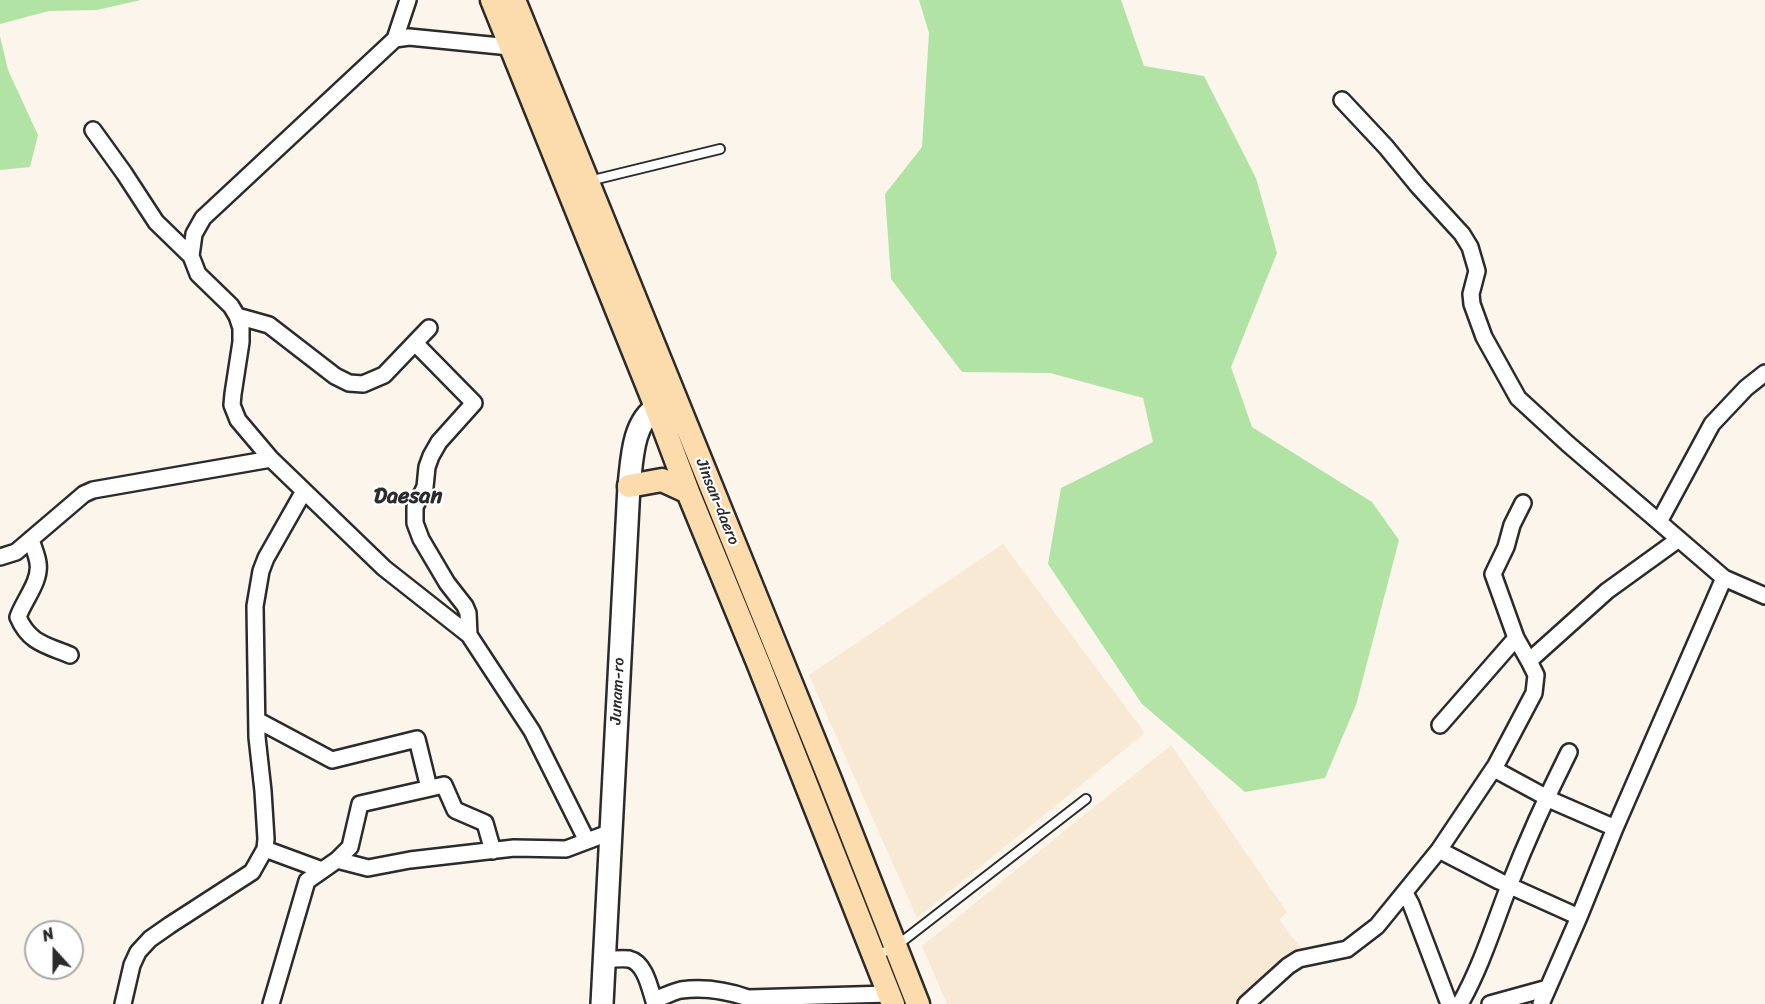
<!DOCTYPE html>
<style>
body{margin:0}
#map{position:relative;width:1765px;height:1004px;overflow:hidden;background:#fcf5ec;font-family:Sriracha,sans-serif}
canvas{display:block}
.north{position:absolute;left:24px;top:920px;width:60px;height:60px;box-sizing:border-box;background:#fff;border:2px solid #aaa;border-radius:50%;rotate:339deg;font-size:16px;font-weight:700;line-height:24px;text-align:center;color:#2b2b2b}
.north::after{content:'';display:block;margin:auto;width:21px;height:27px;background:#2b2b2b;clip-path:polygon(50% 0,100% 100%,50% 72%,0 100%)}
</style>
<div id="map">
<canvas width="1765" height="1004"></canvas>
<div class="north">N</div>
</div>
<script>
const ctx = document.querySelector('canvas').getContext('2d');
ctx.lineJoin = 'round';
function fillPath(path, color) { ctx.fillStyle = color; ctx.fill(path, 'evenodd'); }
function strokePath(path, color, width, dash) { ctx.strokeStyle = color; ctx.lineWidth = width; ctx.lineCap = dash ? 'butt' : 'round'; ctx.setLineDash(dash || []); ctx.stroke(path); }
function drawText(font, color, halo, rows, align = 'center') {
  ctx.font = font + ' Sriracha,sans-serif'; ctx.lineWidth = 4.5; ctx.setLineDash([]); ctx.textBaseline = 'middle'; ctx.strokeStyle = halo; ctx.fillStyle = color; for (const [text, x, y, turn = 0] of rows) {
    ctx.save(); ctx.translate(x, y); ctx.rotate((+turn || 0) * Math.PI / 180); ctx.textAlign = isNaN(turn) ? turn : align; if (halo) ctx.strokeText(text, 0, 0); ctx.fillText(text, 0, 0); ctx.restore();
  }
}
fillPath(new Path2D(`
 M 1003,544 L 1145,733 L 917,918 L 809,675 Z
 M 1171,745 L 1287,912 L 1279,920 L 1301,948 L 1238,1004 L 947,1004 L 922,946 Z`), '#f8e9d5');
fillPath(new Path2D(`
 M 0,0 L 141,0 L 97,10 L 49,11 L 0,24 Z
 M 919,0 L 1121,0 L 1144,66 L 1204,76 L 1256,178 L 1277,253 L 1231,367 L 1252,427 L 1372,502 L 1399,540 L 1356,705 L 1325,778 L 1245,792 L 1142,704 L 1048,564 L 1061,488 L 1153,442 L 1143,398 L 1050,373 L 962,372 L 891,279 L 885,194 L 922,147 L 929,33 Z
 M 0,36 L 8,70 L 38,135 L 30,167 L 0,170 Z`), '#b1e4a4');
const lane = new Path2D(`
 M 589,181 L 720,149
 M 875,956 L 895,947 L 1086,799`);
const street = new Path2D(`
 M 408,0 L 395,39 L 203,218 L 194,234 L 191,256 L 198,274 L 231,306 L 237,316 L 241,328 L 241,342 L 233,394 L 232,405 L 238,420 L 271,459 L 384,568 L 469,635 L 532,731 L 587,841
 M 395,39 L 409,37 L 510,47
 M 1342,100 L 1386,147 L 1418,186 L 1462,234 L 1470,247 L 1477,271 L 1471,294 L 1472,304 L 1484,337 L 1518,398 L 1568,444 L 1659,522
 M 93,130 L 124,173 L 156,222 L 191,256
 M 237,316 L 269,325 L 335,376 L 349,383 L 363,384 L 384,375 L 429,328
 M 415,343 L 474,403 L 439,442 L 431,456 L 427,467 L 425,487 L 415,507 L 415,523 L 421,539 L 447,583 L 465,606 L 468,613 L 469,635
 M 1765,373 L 1746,388 L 1712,424 L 1659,522 L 1724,578 L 1765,596
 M 31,539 C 33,547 37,555 38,563 C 41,581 24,600 18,617 C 29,643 46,645 70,655
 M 0,557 L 16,552 L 84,494 L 93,490 L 271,459
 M 1529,661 L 1607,591 L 1679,539
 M 257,720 L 332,760 L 417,739 L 429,788
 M 1440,725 L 1516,638
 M 1494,769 L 1553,801 L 1615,828
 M 265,849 L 322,870
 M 1439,850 L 1499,881 L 1579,917
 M 337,860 L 350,847 L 360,804 L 444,785 L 455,810 L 485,823 L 493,851
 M 1405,893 L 1411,904 L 1449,1004
 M 605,960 C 613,959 622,958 629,959 C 646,963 650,990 655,1004
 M 748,998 L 889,994
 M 654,1000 C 663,997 672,992 681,990 C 703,987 728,991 748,998 L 750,1004
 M 123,1004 L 132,965 L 138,952 L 150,939 L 170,925 L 252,872 L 265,849 L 266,839 L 263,791 L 257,737 L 255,606 L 261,571 L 266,558 L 304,491
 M 271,1004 L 307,881 L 337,860 L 368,868 L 410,860 L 514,848 L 566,849 L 611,832
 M 1246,1004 L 1288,966 L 1299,959 L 1347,949 L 1377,926 L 1439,850 L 1496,765 L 1534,693 L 1536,675 L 1529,661 L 1516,638 L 1493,574 L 1506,547 L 1512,525 L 1523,503
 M 1460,1004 C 1481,967 1494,925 1509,886 C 1527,840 1547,796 1569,752
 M 1490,1004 L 1548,988
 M 1541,1004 L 1579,917 L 1615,828 L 1724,578`);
const secondary = new Path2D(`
 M 602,1004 L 629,486 C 632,461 632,422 657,407 C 661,405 667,403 671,402`);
const primary = new Path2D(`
 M 492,0 L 656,407 L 688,492 L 759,665 L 893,1004
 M 514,0 L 829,777 L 918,1004
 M 629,486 L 662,480 L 688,492`);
strokePath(lane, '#2b2b2b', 12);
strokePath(street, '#2b2b2b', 20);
strokePath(secondary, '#2b2b2b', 26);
strokePath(primary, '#2b2b2b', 27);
strokePath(lane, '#fff', 8);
strokePath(street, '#fff', 15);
strokePath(secondary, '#fff', 21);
strokePath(primary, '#fcdcac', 22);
drawText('16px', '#2b2b2b', '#fff', [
 ["Jinsan-daero",717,502,68],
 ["Junam-ro",618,691,-87]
]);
drawText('bold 22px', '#2b2b2b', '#fff', [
 ["Daesan",408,497]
]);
</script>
